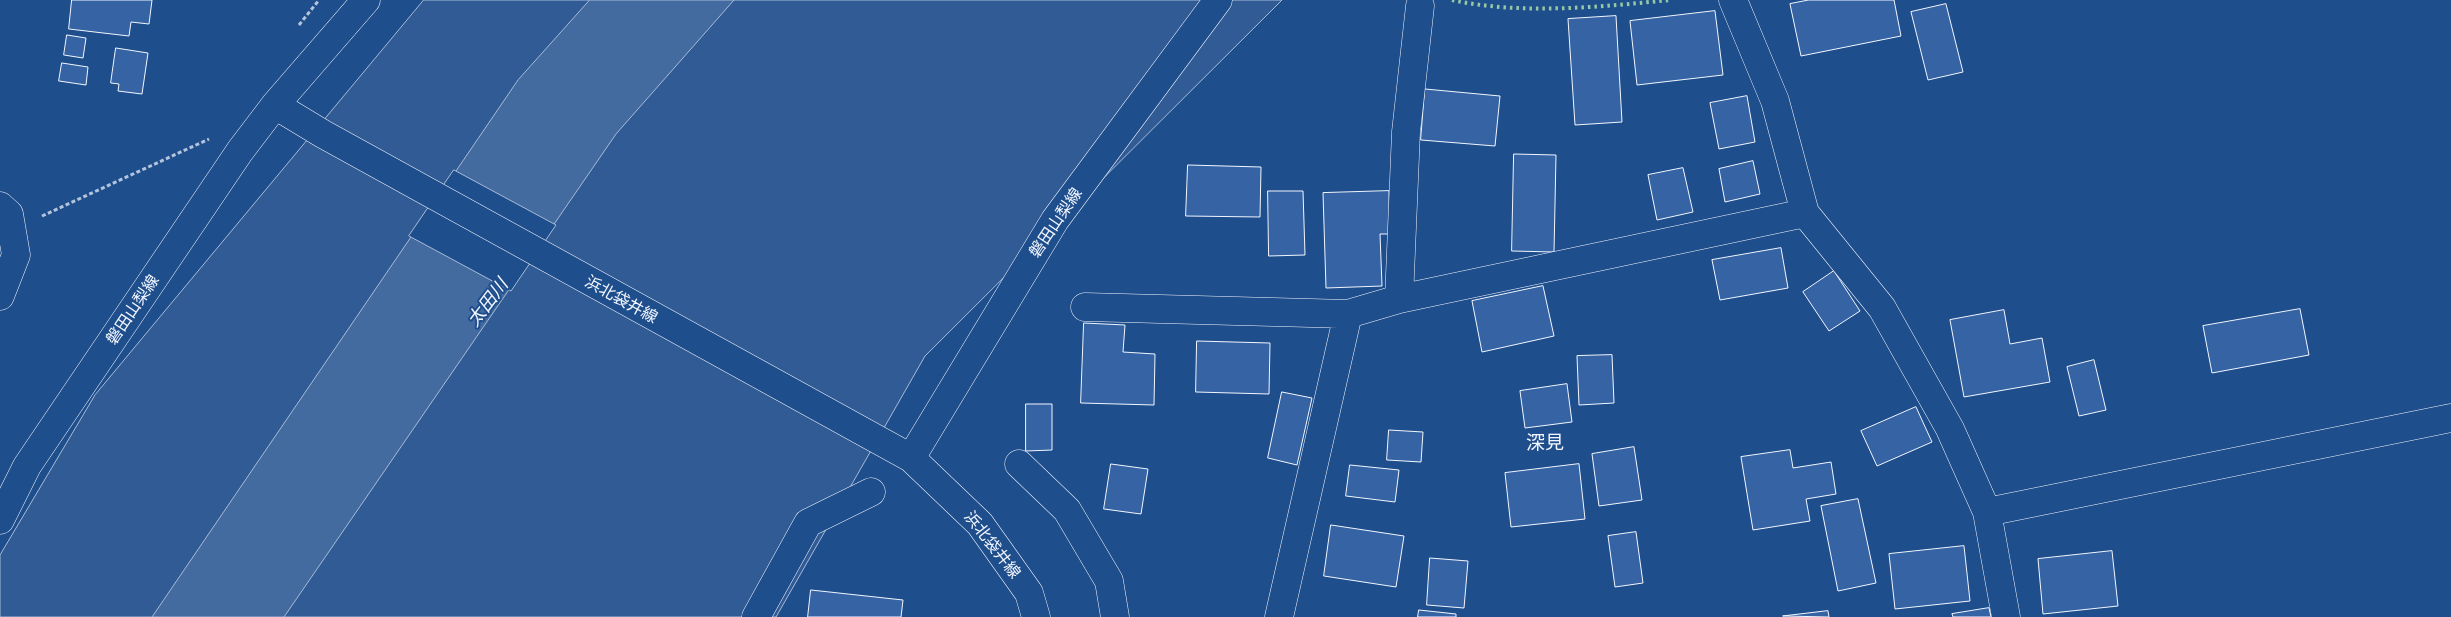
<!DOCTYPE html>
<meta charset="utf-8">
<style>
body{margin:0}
canvas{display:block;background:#1f4e8c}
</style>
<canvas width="2451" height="617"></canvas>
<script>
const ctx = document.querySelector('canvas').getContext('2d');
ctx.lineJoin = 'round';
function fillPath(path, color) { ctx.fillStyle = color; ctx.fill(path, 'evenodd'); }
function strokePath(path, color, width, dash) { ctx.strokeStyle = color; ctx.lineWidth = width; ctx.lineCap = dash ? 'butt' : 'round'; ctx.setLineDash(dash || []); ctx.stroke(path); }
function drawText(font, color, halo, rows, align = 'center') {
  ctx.font = font + ' Raleway,"Noto Sans JP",sans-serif'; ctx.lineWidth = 4; ctx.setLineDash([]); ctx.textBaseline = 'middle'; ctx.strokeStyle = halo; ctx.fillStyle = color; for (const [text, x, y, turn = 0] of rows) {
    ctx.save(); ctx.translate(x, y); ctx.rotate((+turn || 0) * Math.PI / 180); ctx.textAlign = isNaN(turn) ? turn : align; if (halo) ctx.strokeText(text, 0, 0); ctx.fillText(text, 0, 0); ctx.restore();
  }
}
const built = new Path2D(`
 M 424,0 L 1282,0 L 925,356 L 776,617 L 0,617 L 0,555 L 95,395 Z`);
fillPath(built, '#305b95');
strokePath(built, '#a8bbd7', 1);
const water = new Path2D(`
 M 590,0 L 734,0 L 616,134 L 284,617 L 152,617 L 518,80 Z`);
fillPath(water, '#446ba0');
strokePath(water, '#a8bbd7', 1);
const pier = new Path2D(`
 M 454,170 L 556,225 L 511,291 L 409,236 Z`);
fillPath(pier, '#1f4e8c');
strokePath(pier, '#a8bbd7', 1);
const building = new Path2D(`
 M 72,0 L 152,0 L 149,24 L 131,22 L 129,36 L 69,29 Z
 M 1809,0 L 1894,0 L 1901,36 L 1801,56 L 1790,4 Z
 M 1946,4 L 1963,72 L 1928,80 L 1911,12 Z
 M 1715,11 L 1723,75 L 1637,85 L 1630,21 Z
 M 1616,16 L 1622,122 L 1575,125 L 1568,19 Z
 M 67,35 L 86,38 L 83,58 L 64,55 Z
 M 116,48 L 148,53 L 142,94 L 118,91 L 119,84 L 111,83 Z
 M 62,63 L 88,67 L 86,85 L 59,81 Z
 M 1425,89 L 1500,96 L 1495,146 L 1421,140 Z
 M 1747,96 L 1755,142 L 1719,149 L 1710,103 Z
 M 1514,154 L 1556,155 L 1554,252 L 1512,251 Z
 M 1753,161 L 1760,194 L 1725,202 L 1719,169 Z
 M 1188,165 L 1261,167 L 1260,217 L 1186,216 Z
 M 1683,168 L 1693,212 L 1657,220 L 1648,175 Z
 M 1268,191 L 1303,191 L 1305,255 L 1269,256 Z
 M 1389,191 L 1390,234 L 1380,234 L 1382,286 L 1326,288 L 1323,193 Z
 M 1781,248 L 1788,288 L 1720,300 L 1712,260 Z
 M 1834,271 L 1860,311 L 1829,331 L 1803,292 Z
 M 1543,286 L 1554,336 L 1482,352 L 1472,301 Z
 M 2300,309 L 2309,355 L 2212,373 L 2203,326 Z
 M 2004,310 L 2010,344 L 2042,338 L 2050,382 L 1964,397 L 1950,320 Z
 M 1084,323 L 1125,325 L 1123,352 L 1155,354 L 1154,405 L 1081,403 Z
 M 1197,341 L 1270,343 L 1269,394 L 1196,392 Z
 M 1612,355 L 1614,403 L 1579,405 L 1577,356 Z
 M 2094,360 L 2106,410 L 2079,416 L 2067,367 Z
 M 1567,384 L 1572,422 L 1525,428 L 1520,391 Z
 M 1282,392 L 1312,398 L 1297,465 L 1268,458 Z
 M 1026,404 L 1052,404 L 1052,450 L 1026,451 Z
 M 1916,407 L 1932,442 L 1877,466 L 1861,431 Z
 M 1389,430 L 1423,432 L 1421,462 L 1387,460 Z
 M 1634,447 L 1642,500 L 1599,506 L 1592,454 Z
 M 1790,450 L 1793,468 L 1831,462 L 1836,494 L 1806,499 L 1810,521 L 1753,530 L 1741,457 Z
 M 1111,464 L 1148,469 L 1141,514 L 1104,509 Z
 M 1579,464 L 1585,519 L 1511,527 L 1505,473 Z
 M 1350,465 L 1399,470 L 1395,502 L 1346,496 Z
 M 1858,499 L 1876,583 L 1838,591 L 1821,506 Z
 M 1331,525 L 1404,536 L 1396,587 L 1324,576 Z
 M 1636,532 L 1643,583 L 1615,587 L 1608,536 Z
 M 1964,546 L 1970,601 L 1895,609 L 1889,554 Z
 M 2112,551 L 2118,606 L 2043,614 L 2038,559 Z
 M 1430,558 L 1468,561 L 1464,608 L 1427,605 Z
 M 811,590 L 903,600 L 901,617 L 808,617 Z
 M 1989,608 L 1991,617 L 1953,617 L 1952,614 Z
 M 1419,610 L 1456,614 L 1456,617 L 1418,617 Z
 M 1828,611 L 1829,617 L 1783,616 Z`);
fillPath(building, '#3563a3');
strokePath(building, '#f2f6ff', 1);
const minor = new Path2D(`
 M 1733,0 L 1775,101 L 1805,213 L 1882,308 L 1950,429 L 1987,512 L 2006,617
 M 0,206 L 9,214 L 16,255 L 0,296
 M 1399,299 L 1406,132 L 1420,6
 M 1085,307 L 1348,314 L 1399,299 L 1805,213
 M 1019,464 L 1067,510 L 1109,581 L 1115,617
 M 1987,512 L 2451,418
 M 756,617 L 808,523 L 871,492
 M 1279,617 L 1348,314`);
const major = new Path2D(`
 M 275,105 L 323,134 L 911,458 L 980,524 L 1029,593 L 1036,617
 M 911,458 L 1055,220 L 1218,0
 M 0,520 L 27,466 L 240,151 L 275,105 L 366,0`);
strokePath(minor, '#f2f6ff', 29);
strokePath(major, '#f2f6ff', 29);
strokePath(new Path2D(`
 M 299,25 L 319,0
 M 42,216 L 209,139`), '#b3c4dc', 3, [4, 2.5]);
strokePath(minor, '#1f4e8c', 28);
strokePath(major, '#1f4e8c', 28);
strokePath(new Path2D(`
 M 1452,0 C 1520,15 1600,7 1670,0`), '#97c8a6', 4, [2.5, 4]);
drawText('16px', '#f2f6ff', '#1f4e8c', [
 ["磐田山梨線",1056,223,-56],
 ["浜北袋井線",621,300,29],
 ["磐田山梨線",133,310,-56],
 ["浜北袋井線",992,545,52]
]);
drawText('italic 18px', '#f2f6ff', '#1f4e8c', [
 ["太田川",488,303,-53]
]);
drawText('19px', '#f2f6ff', '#1f4e8c', [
 ["深見",1545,443]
]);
</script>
